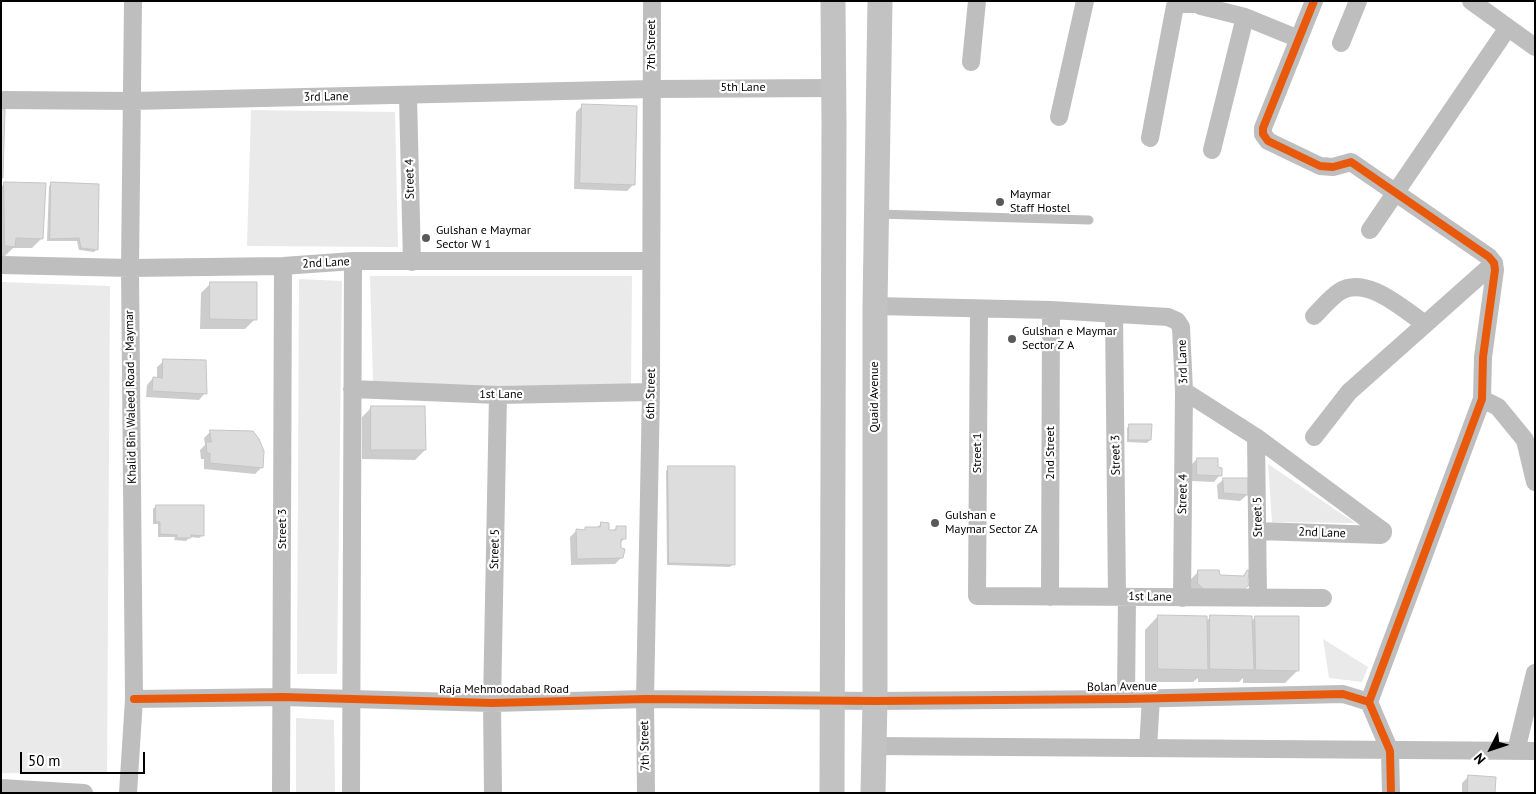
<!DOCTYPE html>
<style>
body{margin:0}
#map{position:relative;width:1536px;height:794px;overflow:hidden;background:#fff;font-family:"PT Sans",sans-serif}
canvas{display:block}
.frame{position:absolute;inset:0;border:2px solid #000;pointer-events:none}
.north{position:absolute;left:1466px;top:724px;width:50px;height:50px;-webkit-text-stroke:4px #fff;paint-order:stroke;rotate:229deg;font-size:14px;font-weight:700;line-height:20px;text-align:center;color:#000}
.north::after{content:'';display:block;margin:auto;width:18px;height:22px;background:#000;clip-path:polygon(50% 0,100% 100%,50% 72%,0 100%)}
.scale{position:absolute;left:20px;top:752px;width:125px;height:22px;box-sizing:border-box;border:2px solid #000;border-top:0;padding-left:6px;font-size:15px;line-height:18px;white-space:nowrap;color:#000;-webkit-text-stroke:4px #fff;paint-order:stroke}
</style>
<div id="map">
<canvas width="1536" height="794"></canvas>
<div class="frame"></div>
<div class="north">N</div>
<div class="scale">50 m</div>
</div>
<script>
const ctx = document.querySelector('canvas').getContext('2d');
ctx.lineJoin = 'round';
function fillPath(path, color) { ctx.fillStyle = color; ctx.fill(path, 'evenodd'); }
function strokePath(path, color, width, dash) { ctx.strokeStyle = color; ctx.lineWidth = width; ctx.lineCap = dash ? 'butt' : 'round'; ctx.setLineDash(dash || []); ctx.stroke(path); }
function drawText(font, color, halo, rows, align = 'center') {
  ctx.font = font + ' "PT Sans",sans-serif'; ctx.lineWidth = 4.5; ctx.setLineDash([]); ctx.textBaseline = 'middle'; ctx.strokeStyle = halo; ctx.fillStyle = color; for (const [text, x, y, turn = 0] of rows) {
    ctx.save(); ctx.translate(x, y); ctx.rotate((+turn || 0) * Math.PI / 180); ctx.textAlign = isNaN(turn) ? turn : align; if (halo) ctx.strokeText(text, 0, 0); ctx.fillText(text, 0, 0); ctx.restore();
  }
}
fillPath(new Path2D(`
 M 251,110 L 395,112 L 398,247 L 247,246 Z
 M 370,276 L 632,276 L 631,392 L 373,382 Z
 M 299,279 L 342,281 L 337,674 L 297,674 Z
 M 1,282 L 110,286 L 107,774 L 1,773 Z
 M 1268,464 L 1355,523 L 1272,522 Z
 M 1323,639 L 1368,667 L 1362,682 L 1329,678 Z
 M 296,718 L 334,720 L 335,793 L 296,793 Z`), '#eaeaea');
fillPath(new Path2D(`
 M 582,106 L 634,184 L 627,191 L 574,189 L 576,112 Z
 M 5,183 L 42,238 L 32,248 L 13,248 L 4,257 L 1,257 L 1,187 Z
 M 52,183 L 97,249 L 94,252 L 79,250 L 77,241 L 47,241 L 49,186 Z
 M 211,283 L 255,319 L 245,329 L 200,329 L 201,293 Z
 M 164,361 L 205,393 L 199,400 L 146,397 L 147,385 L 153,378 L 157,379 L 157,367 Z
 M 372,407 L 425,450 L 415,460 L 362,459 L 362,417 Z
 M 1130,425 L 1150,440 L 1147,443 L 1127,442 L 1127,428 Z
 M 211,431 L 262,467 L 255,474 L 204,469 L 204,459 L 201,459 L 200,450 L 205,445 L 204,438 Z
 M 1197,459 L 1217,468 L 1220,475 L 1214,482 L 1191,481 L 1191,465 Z
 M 669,468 L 733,564 L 730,567 L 667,565 L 666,471 Z
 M 1224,479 L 1247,495 L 1240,501 L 1218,499 L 1217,485 Z
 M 156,506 L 202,536 L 199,538 L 190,537 L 186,541 L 174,540 L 175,537 L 158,537 L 158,524 L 153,524 L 153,509 Z
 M 601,524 L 608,532 L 613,531 L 617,527 L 625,538 L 620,543 L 622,557 L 615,564 L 571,565 L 570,537 L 576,531 L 583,531 L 586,528 L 596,528 Z
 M 1199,571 L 1218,576 L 1242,577 L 1247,571 L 1247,582 L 1193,604 L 1185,585 Z
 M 1158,616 L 1206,621 L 1211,617 L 1251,622 L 1255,617 L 1298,670 L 1285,683 L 1243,683 L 1243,678 L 1239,682 L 1198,682 L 1198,678 L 1193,682 L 1145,682 L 1145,630 Z
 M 1468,777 L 1494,793 L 1462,793 L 1462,783 Z`), '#0003');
const building = new Path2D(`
 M 582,104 L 637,106 L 635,185 L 580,183 Z
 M 1,109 L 5,109 L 3,178 L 1,178 Z
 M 4,182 L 46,183 L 43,239 L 16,238 L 15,247 L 5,246 Z
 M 51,182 L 99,184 L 98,250 L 81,248 L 79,238 L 50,239 Z
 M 210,282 L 257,282 L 257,320 L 210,319 Z
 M 163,359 L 206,360 L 207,394 L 152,391 L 153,377 L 162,378 Z
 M 371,406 L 425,406 L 426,450 L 371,450 Z
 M 1129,424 L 1152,424 L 1151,440 L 1129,440 Z
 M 210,430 L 253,431 L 259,439 L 264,451 L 263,468 L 210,463 L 210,453 L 207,453 L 206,442 L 211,442 Z
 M 1197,458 L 1218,458 L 1218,467 L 1222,468 L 1222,476 L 1197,475 Z
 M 668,466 L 735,466 L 735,565 L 669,563 Z
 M 1223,478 L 1248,478 L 1248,495 L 1224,493 Z
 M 156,505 L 204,505 L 204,536 L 191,535 L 191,538 L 177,538 L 177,535 L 160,534 L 160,522 L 156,522 Z
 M 601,522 L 609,523 L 609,530 L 616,530 L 616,526 L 626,526 L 626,539 L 621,539 L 621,548 L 625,549 L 623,558 L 577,559 L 576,529 L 585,530 L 585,527 L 600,527 Z
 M 1198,570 L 1219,570 L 1220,575 L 1244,576 L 1247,570 L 1249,570 L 1248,582 L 1250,584 L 1242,591 L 1206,591 L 1198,584 Z
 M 1158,615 L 1207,616 L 1208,670 L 1158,669 Z
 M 1210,615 L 1252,616 L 1254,670 L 1210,669 Z
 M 1255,616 L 1299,616 L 1299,671 L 1256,670 Z
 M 1468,775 L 1496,777 L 1495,793 L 1468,793 Z`);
fillPath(building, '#ddd');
strokePath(building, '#c5c5c5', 1);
strokePath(new Path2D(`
 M 877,214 L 1089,220`), '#bebebe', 9);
strokePath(new Path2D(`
 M 1314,1 L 1263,128 L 1263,134 L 1268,141 L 1320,166 L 1333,167 L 1351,162 L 1489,257 L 1494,263 L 1495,270 L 1483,357 L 1482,399 L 1369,702 L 1390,751 L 1391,793
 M 1471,1 L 1535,47
 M 1341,43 L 1358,1
 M 971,62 L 977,1
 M 408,96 L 412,262
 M 1,100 L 132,101 L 652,89 L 834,88
 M 1059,117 L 1085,1
 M 1150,138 L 1175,6 L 1177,4 L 1197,4 L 1201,6 L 1245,17 L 1299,39
 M 1212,150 L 1245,17
 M 1370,230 L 1507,29
 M 1,265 L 130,268 L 283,266 L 353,261 L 651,261
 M 875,306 L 1051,310 L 1168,317 L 1177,321 L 1181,327 L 1184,391 L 1256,437 L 1383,531 L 1383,533 L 1381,535 L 1258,531
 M 979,309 L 977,596 L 1323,598
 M 1114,314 L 1117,597
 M 1314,316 C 1322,308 1330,298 1339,292 C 1366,274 1404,310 1425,324
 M 352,389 L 498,395 L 651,392
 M 1482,399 L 1498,407 L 1525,440 L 1535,482
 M 1256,437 L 1258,598
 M 1314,437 L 1349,392 L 1494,263
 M 1050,597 L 1051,310
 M 1182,598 L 1184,391
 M 134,699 L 283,697 L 492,703 L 645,699 L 875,701 L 1126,699 L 1343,694 L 1369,702
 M 1126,699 L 1127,597
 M 873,746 L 1535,751
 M 1148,748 L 1151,698
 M 1516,751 L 1535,673
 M 1,788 L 84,793
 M 128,793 L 134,699 L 130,268 L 133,1
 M 281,793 L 283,266
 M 351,793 L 353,261
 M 493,793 L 492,703 L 498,395
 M 646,793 L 645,699 L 651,392 L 652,1`), '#bebebe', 18);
strokePath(new Path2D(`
 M 832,793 L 834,124 L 833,1
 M 873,793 L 875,701 L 875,306 L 880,1`), '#c2c2c2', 25);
strokePath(new Path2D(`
 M 1314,1 L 1263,128 L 1263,134 L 1268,141 L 1320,166 L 1333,167 L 1351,162 L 1489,257 L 1494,263 L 1495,270 L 1483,357 L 1482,399 L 1369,702 L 1390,751 L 1391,793
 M 134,699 L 283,697 L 492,703 L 645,699 L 875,701 L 1126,699 L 1343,694 L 1369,702`), '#e8590c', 8);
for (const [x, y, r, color] of [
 [1000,202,5,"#595959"],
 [426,238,5,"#595959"],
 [1012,339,5,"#595959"],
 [935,523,5,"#595959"]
]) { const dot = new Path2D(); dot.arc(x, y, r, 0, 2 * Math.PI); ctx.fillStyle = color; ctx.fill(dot); strokePath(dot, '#fff', 2); }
drawText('12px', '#000', '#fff', [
 ["7th Street",652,45,-90],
 ["5th Lane",743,88],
 ["3rd Lane",326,97,-1],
 ["Street 4",410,179,-91],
 ["2nd Lane",326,263,-3],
 ["3rd Lane",1183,362,-92],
 ["6th Street",651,394,-89],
 ["1st Lane",501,395],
 ["Khalid Bin Waleed Road - Maymar",131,397,-91],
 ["Quaid Avenue",875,397,-90],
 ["Street 1",978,453,-90],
 ["2nd Street",1051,453,-90],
 ["Street 3",1116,455,-91],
 ["Street 4",1183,494,-89],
 ["Street 5",1258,517,-91],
 ["Street 3",283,529,-90],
 ["2nd Lane",1322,533,2],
 ["Street 5",495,549,-89],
 ["1st Lane",1150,597,1],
 ["Bolan Avenue",1122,687,-1],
 ["Raja Mehmoodabad Road",504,690],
 ["7th Street",645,746,-91]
]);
drawText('12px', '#000', '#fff', [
 ["Maymar",1010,195],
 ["Staff Hostel",1010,209],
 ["Gulshan e Maymar",436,231],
 ["Sector W 1",436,245],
 ["Gulshan e Maymar",1022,332],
 ["Sector Z A",1022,346],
 ["Gulshan e",945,516],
 ["Maymar Sector ZA",945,530]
], 'left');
</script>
